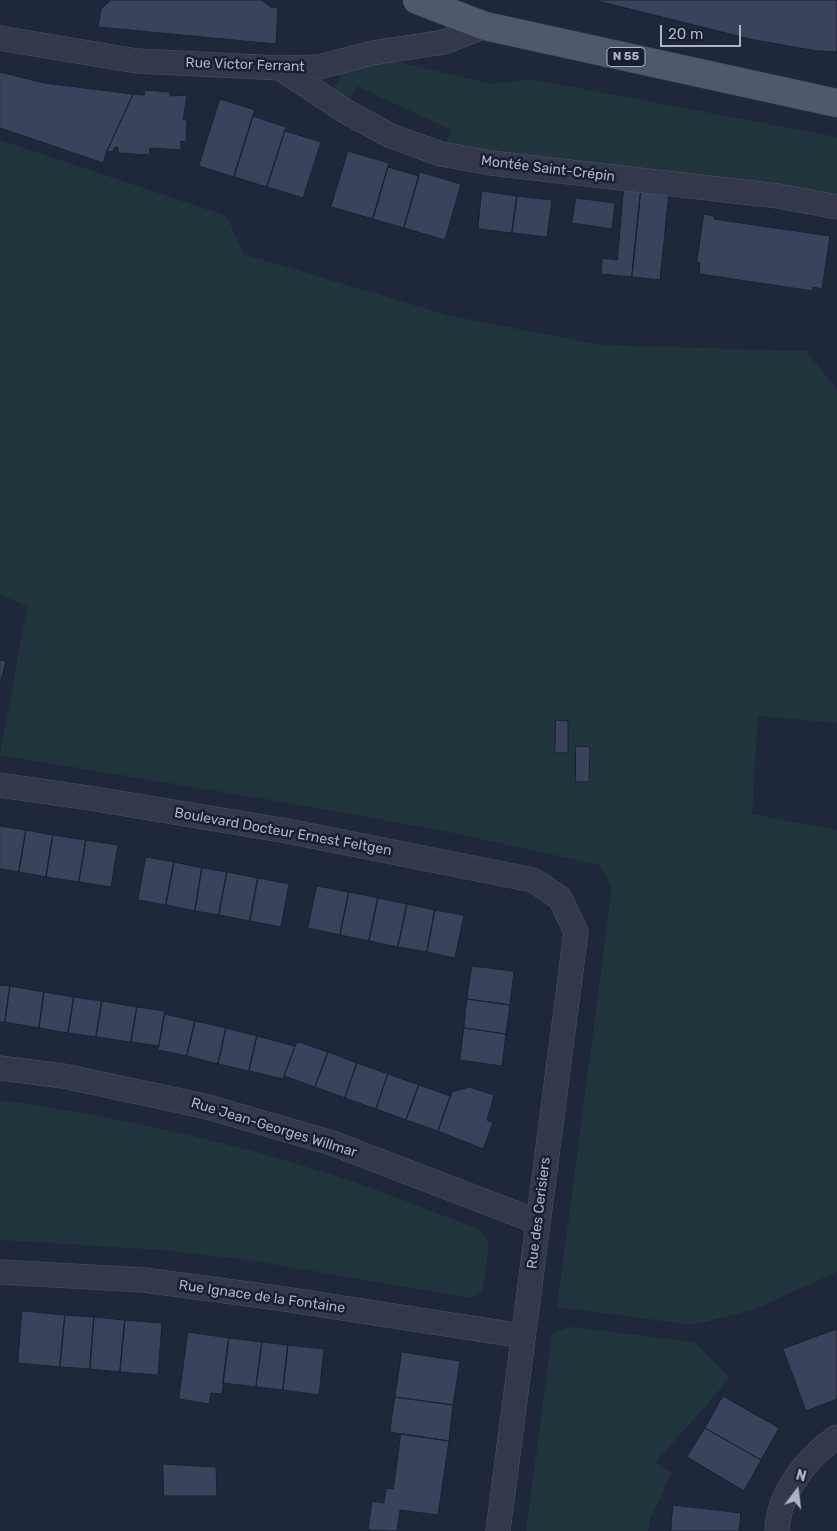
<!DOCTYPE html>
<meta charset="utf-8">
<style>
body{margin:0}
#map{position:relative;width:837px;height:1531px;overflow:hidden;background:#1f273b;font-family:Rubik,sans-serif}
canvas{display:block}
.north{position:absolute;left:772px;top:1466px;width:50px;height:50px;-webkit-text-stroke:4px #181f30;paint-order:stroke;rotate:15deg;font-size:14px;font-weight:700;line-height:20px;text-align:center;color:#adb4c8}
.north::after{content:'';display:block;margin:auto;width:18px;height:22px;background:#adb4c8;clip-path:polygon(50% 0,100% 100%,50% 72%,0 100%)}
.scale{position:absolute;left:660px;top:25px;width:81px;height:22px;box-sizing:border-box;border:2px solid #adb4c8;border-top:0;padding-left:6px;font-size:15px;line-height:18px;white-space:nowrap;color:#adb4c8;-webkit-text-stroke:4px #181f30;paint-order:stroke}
</style>
<div id="map">
<canvas width="837" height="1531"></canvas>
<div class="north">N</div>
<div class="scale">20 m</div>
</div>
<script>
const ctx = document.querySelector('canvas').getContext('2d');
ctx.lineJoin = 'round';
function fillPath(path, color) { ctx.fillStyle = color; ctx.fill(path, 'evenodd'); }
function strokePath(path, color, width, dash) { ctx.strokeStyle = color; ctx.lineWidth = width; ctx.lineCap = dash ? 'butt' : 'round'; ctx.setLineDash(dash || []); ctx.stroke(path); }
function drawText(font, color, halo, rows, align = 'center') {
  ctx.font = font + ' Rubik,sans-serif'; ctx.lineWidth = 5; ctx.setLineDash([]); ctx.textBaseline = 'middle'; ctx.strokeStyle = halo; ctx.fillStyle = color; for (const [text, x, y, turn = 0] of rows) {
    ctx.save(); ctx.translate(x, y); ctx.rotate((+turn || 0) * Math.PI / 180); ctx.textAlign = isNaN(turn) ? turn : align; if (halo) ctx.strokeText(text, 0, 0); ctx.fillText(text, 0, 0); ctx.restore();
  }
}
fillPath(new Path2D(`
 M 388,60 L 493,84 L 531,79 L 837,137 L 837,196 L 777,186 L 445,145 L 451,130 L 357,86 L 350,100 L 337,93 L 335,87 L 342,71 Z
 M 0,140 L 227,216 L 243,254 L 451,316 L 602,345 L 806,351 L 837,389 L 837,723 L 758,716 L 752,814 L 837,830 L 837,1272 L 755,1309 L 693,1325 L 557,1307 L 612,887 L 599,865 L 444,831 L 289,803 L 0,755 L 27,606 L 0,595 Z
 M 0,1100 C 148,1121 296,1156 434,1212 C 444,1216 478,1227 482,1233 C 484,1236 488,1240 488,1243 C 489,1254 484,1280 482,1292 L 472,1298 L 248,1260 L 162,1250 L 0,1240 Z
 M 569,1327 L 695,1342 L 730,1378 L 656,1462 L 672,1473 L 650,1519 L 648,1531 L 526,1531 L 552,1333 Z`), '#21353c');
const building = new Path2D(`
 M 111,0 L 262,0 L 270,7 L 278,8 L 276,44 L 98,27 L 101,9 Z
 M 594,0 L 837,0 L 837,52 L 817,51 L 754,40 Z
 M 0,72 L 44,83 L 133,94 L 107,151 L 103,163 L 0,128 Z
 M 145,90 L 170,92 L 170,96 L 187,95 L 183,120 L 187,120 L 186,142 L 181,141 L 181,150 L 150,148 L 149,155 L 118,153 L 118,147 L 115,147 L 112,152 L 107,151 L 133,94 L 144,95 Z
 M 220,99 L 255,110 L 234,177 L 199,166 Z
 M 253,116 L 286,127 L 267,187 L 234,177 Z
 M 285,131 L 321,142 L 303,198 L 267,187 Z
 M 348,151 L 389,163 L 373,219 L 331,207 Z
 M 388,167 L 419,176 L 404,228 L 373,219 Z
 M 420,172 L 461,184 L 445,240 L 404,228 Z
 M 624,187 L 641,189 L 632,277 L 601,274 L 602,258 L 617,260 Z
 M 641,189 L 669,192 L 660,280 L 632,277 Z
 M 482,191 L 517,196 L 512,233 L 478,229 Z
 M 517,196 L 552,200 L 547,237 L 512,233 Z
 M 576,198 L 615,203 L 612,229 L 572,223 Z
 M 704,214 L 714,216 L 714,219 L 830,236 L 822,289 L 813,287 L 813,291 L 699,274 L 700,263 L 697,262 Z
 M 0,660 L 6,661 L 0,685 Z
 M 556,720 L 568,721 L 568,753 L 555,753 Z
 M 576,746 L 590,747 L 589,782 L 576,782 Z
 M 0,826 L 26,830 L 19,872 L 0,869 Z
 M 26,830 L 53,835 L 46,877 L 19,872 Z
 M 53,835 L 86,840 L 79,882 L 46,877 Z
 M 86,840 L 118,845 L 111,887 L 79,882 Z
 M 146,857 L 174,862 L 166,905 L 138,900 Z
 M 174,862 L 202,868 L 195,911 L 166,905 Z
 M 202,868 L 227,872 L 219,915 L 195,911 Z
 M 227,872 L 258,878 L 250,921 L 219,915 Z
 M 258,878 L 289,884 L 281,927 L 250,921 Z
 M 317,886 L 349,892 L 340,935 L 308,928 Z
 M 349,892 L 378,898 L 369,941 L 340,935 Z
 M 378,898 L 407,904 L 398,947 L 369,941 Z
 M 407,904 L 435,910 L 427,952 L 398,947 Z
 M 435,910 L 464,915 L 455,958 L 427,952 Z
 M 472,966 L 514,971 L 510,1005 L 467,999 Z
 M 0,985 L 10,986 L 5,1022 L 0,1022 Z
 M 10,986 L 44,992 L 39,1028 L 5,1022 Z
 M 44,992 L 74,997 L 68,1033 L 39,1028 Z
 M 74,997 L 102,1001 L 96,1037 L 68,1033 Z
 M 467,999 L 510,1005 L 506,1034 L 464,1028 Z
 M 102,1001 L 137,1007 L 131,1042 L 96,1037 Z
 M 137,1007 L 165,1011 L 159,1046 L 131,1042 Z
 M 165,1014 L 195,1021 L 187,1056 L 158,1050 Z
 M 195,1021 L 226,1028 L 218,1064 L 187,1056 Z
 M 226,1028 L 257,1036 L 249,1071 L 218,1064 Z
 M 464,1028 L 506,1034 L 502,1066 L 460,1060 Z
 M 257,1036 L 295,1046 L 283,1079 L 249,1071 Z
 M 299,1042 L 328,1052 L 315,1087 L 284,1076 L 295,1046 Z
 M 328,1052 L 357,1063 L 345,1098 L 315,1087 Z
 M 357,1063 L 388,1074 L 376,1109 L 345,1098 Z
 M 388,1074 L 419,1085 L 406,1120 L 376,1109 Z
 M 419,1085 L 450,1096 L 438,1131 L 406,1120 Z
 M 470,1087 L 494,1095 L 487,1120 L 493,1123 L 483,1149 L 438,1131 L 452,1092 Z
 M 22,1311 L 65,1315 L 60,1367 L 18,1363 Z
 M 65,1315 L 94,1317 L 90,1369 L 60,1367 Z
 M 94,1317 L 125,1320 L 120,1372 L 90,1369 Z
 M 125,1320 L 162,1323 L 158,1375 L 120,1372 Z
 M 837,1329 L 837,1399 L 806,1411 L 783,1349 Z
 M 188,1332 L 229,1338 L 222,1394 L 211,1393 L 209,1404 L 179,1399 Z
 M 229,1338 L 262,1342 L 256,1387 L 223,1383 Z
 M 262,1342 L 288,1345 L 283,1390 L 256,1387 Z
 M 288,1345 L 324,1349 L 319,1395 L 283,1390 Z
 M 402,1352 L 460,1361 L 453,1405 L 395,1397 Z
 M 723,1396 L 779,1428 L 761,1460 L 705,1428 Z
 M 395,1397 L 453,1405 L 449,1441 L 390,1432 Z
 M 705,1428 L 761,1460 L 744,1491 L 687,1457 Z
 M 401,1434 L 449,1441 L 438,1515 L 400,1510 L 397,1531 L 368,1530 L 372,1501 L 384,1503 L 386,1488 L 393,1489 Z
 M 163,1464 L 216,1467 L 217,1496 L 164,1496 Z
 M 673,1505 L 741,1513 L 739,1531 L 671,1531 Z`);
fillPath(building, '#3a435c');
strokePath(building, '#1a2132', 1);
const minor = new Path2D(`
 M 0,38 L 137,61 L 280,68 L 319,67 L 372,53 L 444,42 L 485,26
 M 280,68 L 345,111 L 391,136 L 441,154 L 491,163 L 778,196 L 837,207
 M 0,785 L 89,798 L 287,831 L 533,880 L 560,898 L 576,932 L 498,1531
 M 0,1068 L 63,1076 L 162,1097 L 208,1107 L 332,1143 L 538,1222
 M 0,1272 L 144,1280 L 278,1298 L 523,1336
 M 777,1531 C 778,1494 807,1457 837,1437`);
const primary = new Path2D(`
 M 417,0 L 485,26 L 837,103`);
strokePath(minor, '#4d5466', 25);
strokePath(primary, '#3c4355', 29);
strokePath(minor, '#33394b', 24);
strokePath(primary, '#50586c', 28);
for (const [x, y, w] of [
 [626,57,38]
]) { const box = new Path2D(); box.roundRect(x - w / 2, y - 9.5, w, 19, 4); ctx.fillStyle = '#181f30'; ctx.fill(box); strokePath(box, '#adb4c8', 1); }
drawText('bold 12px', '#adb4c8', null, [
 ["N 55",626,57]
]);
drawText('14px', '#adb4c8', '#181f30', [
 ["Rue Victor Ferrant",245,65,2],
 ["Montée Saint-Crépin",548,169,7],
 ["Boulevard Docteur Ernest Feltgen",283,832,10],
 ["Rue Jean-Georges Willmar",274,1128,17],
 ["Rue des Cerisiers",539,1213,-83],
 ["Rue Ignace de la Fontaine",262,1297,8]
]);
</script>
